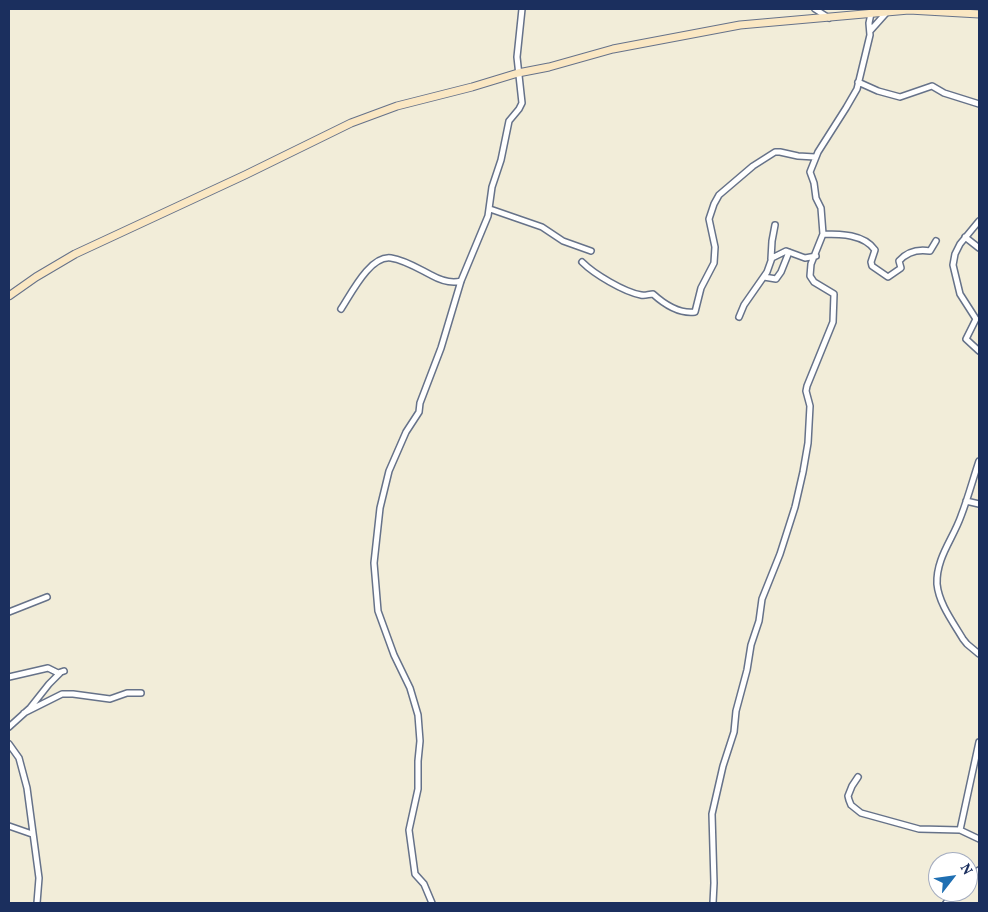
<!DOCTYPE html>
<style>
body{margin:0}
#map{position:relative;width:988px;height:912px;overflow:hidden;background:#f2edd9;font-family:Vollkorn,serif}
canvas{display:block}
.frame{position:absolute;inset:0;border:10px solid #1b2f5e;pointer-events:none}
.north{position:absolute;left:928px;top:852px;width:50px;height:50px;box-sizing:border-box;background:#fff;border:1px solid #a4acbf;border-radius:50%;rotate:60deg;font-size:14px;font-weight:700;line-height:20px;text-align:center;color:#1b2f5e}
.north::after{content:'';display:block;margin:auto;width:18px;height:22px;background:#1f6fb2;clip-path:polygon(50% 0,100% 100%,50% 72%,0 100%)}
</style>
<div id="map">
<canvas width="988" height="912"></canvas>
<div class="frame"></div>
<div class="north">N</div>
</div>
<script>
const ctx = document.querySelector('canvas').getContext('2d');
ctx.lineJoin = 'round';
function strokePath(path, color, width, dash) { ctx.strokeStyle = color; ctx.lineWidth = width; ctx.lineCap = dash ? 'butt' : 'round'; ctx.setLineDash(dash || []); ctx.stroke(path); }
const minor = new Path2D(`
 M 815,9 L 829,18
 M 870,31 L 887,12
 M 858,82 L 878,91 L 900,97 L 932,86 L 944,93 L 979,104
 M 490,209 L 542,227 L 563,241 L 591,251
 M 979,221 L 960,244 L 955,254 L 953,265 L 960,294 L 976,319 L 966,339 L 979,351
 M 823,234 C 840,234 864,234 875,250 L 871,262 L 872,266 L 888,277 L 901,268 L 899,261 C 907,252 918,249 930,251 L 936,241
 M 965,237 L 979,248
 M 771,259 L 772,241 L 775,225
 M 582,262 C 594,274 624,292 641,295 C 645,296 649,294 653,294 C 664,304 679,314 695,312 L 701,288 L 714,263 L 715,247 L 709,219 L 714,204 L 719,195 L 753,166 L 775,152 L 780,152 L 798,156 L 815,157
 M 764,277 L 776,279 L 781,272 L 789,252
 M 341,309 C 351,294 370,255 391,258 C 405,260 419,269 431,275 C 440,280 450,284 461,281
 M 739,317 L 744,305 L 767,272 L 772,258 L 786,251 L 805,258 L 816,256
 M 979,461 C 973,479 968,498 961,516 C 953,539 936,558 937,584 C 939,604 953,622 963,639 L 967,644 L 979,654
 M 966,501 L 979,504
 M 9,612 L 47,597
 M 9,677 L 48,668 L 58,673 L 64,671
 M 24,713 L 62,694 L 73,694 L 110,699 L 127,693 L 141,693
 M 9,727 L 30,708 L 49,684 L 60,673
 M 9,744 L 19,758 L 27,788 L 39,878 L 37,903
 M 858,777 L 852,786 L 848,796 L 849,800 L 851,805 L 861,813 L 919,829 L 960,830 L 979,839
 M 9,826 L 32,834
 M 960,830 L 979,742
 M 968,878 L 979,870
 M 432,903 L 424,884 L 415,874 L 409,830 L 418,789 L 418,761 L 420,741 L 418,715 L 410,688 L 394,655 L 378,611 L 374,563 L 380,508 L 389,471 L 406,432 L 419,412 L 420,403 L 441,348 L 461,281 L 488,216 L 492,187 L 501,160 L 509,121 L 519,109 L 522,103 L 517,57 L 522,9
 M 713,903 L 714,883 L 712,814 L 723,766 L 734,732 L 736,711 L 747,670 L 751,645 L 759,621 L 762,599 L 780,554 L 795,507 L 803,472 L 808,443 L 810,406 L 806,391 L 807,386 L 833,322 L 834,294 L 814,282 L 810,276 L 811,264 L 823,234 L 821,208 L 816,198 L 814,183 L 810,172 L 818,152 L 846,108 L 857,89 L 870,35 L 869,23 L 872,9
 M 946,903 L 959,892`);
const secondary = new Path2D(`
 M 9,296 L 36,277 L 75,254 L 245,175 L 351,123 L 397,106 L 472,87 L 518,73 L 549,67 L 613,49 L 740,25 L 909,10 L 979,14`);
strokePath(minor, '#667289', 8);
strokePath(secondary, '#667289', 9);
strokePath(minor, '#fff', 5);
strokePath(secondary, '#fae7c3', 7);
</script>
